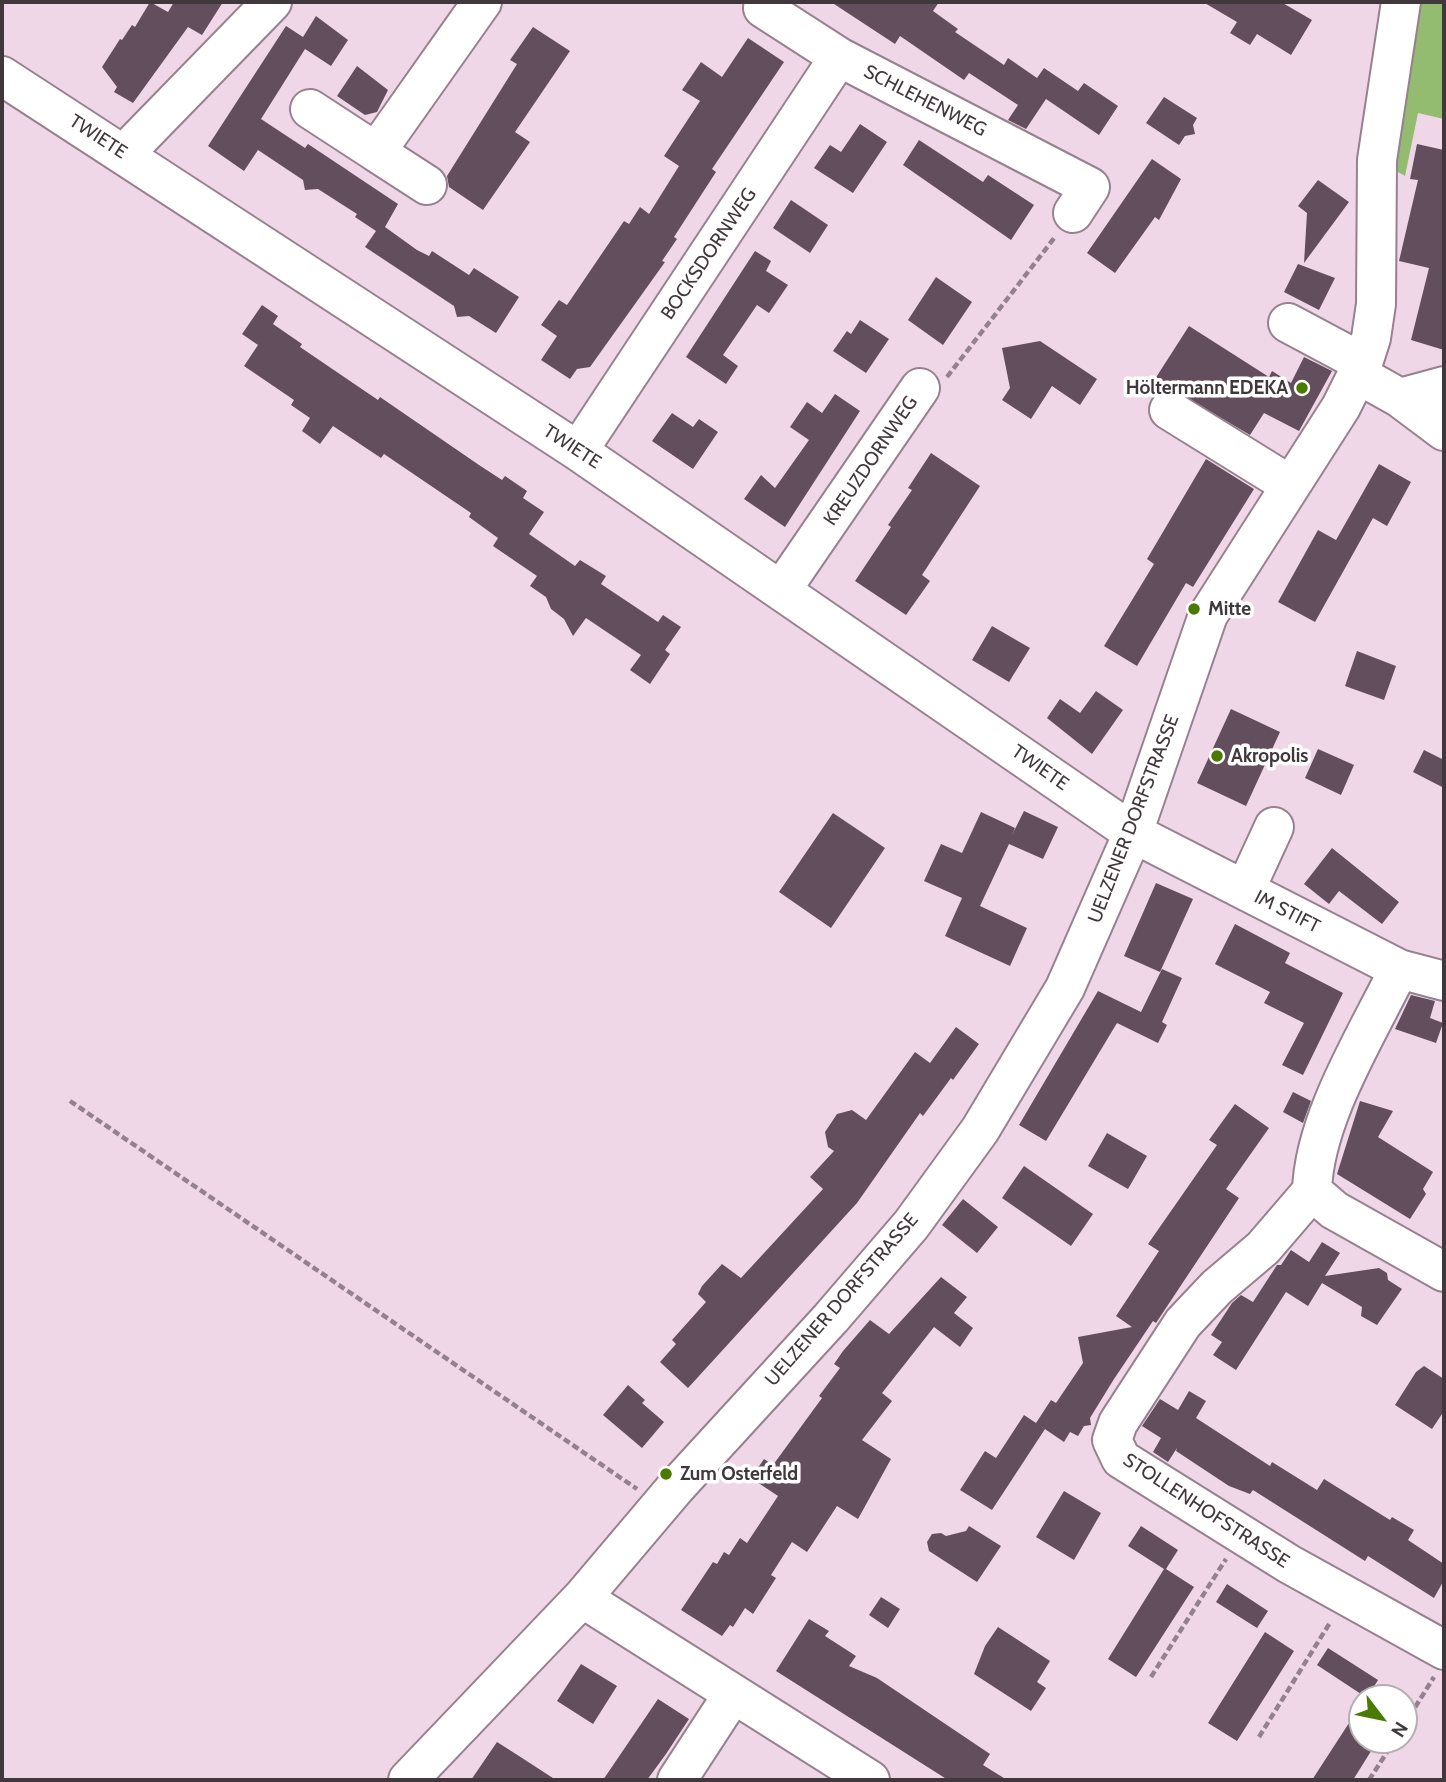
<!DOCTYPE html>
<meta charset="utf-8">
<style>
body{margin:0}
#map{position:relative;width:1446px;height:1782px;overflow:hidden;background:#f0d7e8;font-family:Cabin,sans-serif}
canvas{display:block}
.frame{position:absolute;inset:0;border:4px solid #41383e;pointer-events:none}
.north{position:absolute;left:1348px;top:1684px;width:70px;height:70px;box-sizing:border-box;background:#fff;border:2px solid #b3afb2;border-radius:50%;rotate:122deg;font-size:19px;font-weight:700;line-height:28px;text-align:center;color:#41383e}
.north::after{content:'';display:block;margin:auto;width:24px;height:32px;background:#4b7a02;clip-path:polygon(50% 0,100% 100%,50% 72%,0 100%)}
</style>
<div id="map">
<canvas width="1446" height="1782"></canvas>
<div class="frame"></div>
<div class="north">N</div>
</div>
<script>
const ctx = document.querySelector('canvas').getContext('2d');
ctx.lineJoin = 'round';
function fillPath(path, color) { ctx.fillStyle = color; ctx.fill(path, 'evenodd'); }
function strokePath(path, color, width, dash) { ctx.strokeStyle = color; ctx.lineWidth = width; ctx.lineCap = dash ? 'butt' : 'round'; ctx.setLineDash(dash || []); ctx.stroke(path); }
function drawText(font, color, halo, rows, align = 'center') {
  ctx.font = font + ' Cabin,sans-serif'; ctx.lineWidth = 7; ctx.setLineDash([]); ctx.textBaseline = 'middle'; ctx.strokeStyle = halo; ctx.fillStyle = color; for (const [text, x, y, turn = 0] of rows) {
    ctx.save(); ctx.translate(x, y); ctx.rotate((+turn || 0) * Math.PI / 180); ctx.textAlign = isNaN(turn) ? turn : align; if (halo) ctx.strokeText(text, 0, 0); ctx.fillText(text, 0, 0); ctx.restore();
  }
}
fillPath(new Path2D(`
 M 1401,2 L 1444,2 L 1444,119 L 1418,113 L 1405,176 L 1377,160 Z`), '#93bc70');
fillPath(new Path2D(`
 M 150,2 L 168,12 L 174,2 L 223,2 L 202,35 L 188,27 L 133,103 L 114,92 L 117,87 L 102,67 L 120,39 L 122,40 L 132,25 L 135,27 Z
 M 831,2 L 939,2 L 933,11 L 958,29 L 955,32 L 1004,65 L 1008,58 L 1037,78 L 1044,68 L 1078,91 L 1084,83 L 1118,106 L 1099,135 L 1046,99 L 1026,129 L 1008,120 L 1018,105 L 969,73 L 964,80 L 900,36 L 895,44 Z
 M 1203,2 L 1281,2 L 1312,20 L 1291,55 L 1257,34 L 1250,45 L 1230,33 L 1237,22 Z
 M 316,16 L 348,40 L 331,66 L 305,49 L 261,119 L 305,148 L 308,144 L 398,204 L 385,227 L 417,250 L 429,256 L 432,251 L 469,275 L 474,268 L 519,297 L 496,333 L 469,316 L 457,317 L 454,306 L 365,247 L 376,231 L 355,217 L 357,214 L 318,189 L 305,190 L 303,180 L 258,150 L 244,171 L 208,146 L 286,26 L 303,37 Z
 M 533,27 L 570,51 L 515,132 L 530,142 L 483,210 L 449,187 L 447,176 L 517,64 L 510,60 Z
 M 748,38 L 784,62 L 712,169 L 716,172 L 674,237 L 677,239 L 662,261 L 665,262 L 590,367 L 577,369 L 570,379 L 541,360 L 557,336 L 541,325 L 559,300 L 567,305 L 624,221 L 629,224 L 640,207 L 649,214 L 679,166 L 664,156 L 700,101 L 682,90 L 701,62 L 722,77 Z
 M 357,66 L 388,90 L 377,112 L 365,115 L 337,96 Z
 M 1164,97 L 1197,118 L 1193,125 L 1195,134 L 1185,136 L 1179,145 L 1146,123 Z
 M 860,124 L 887,142 L 853,193 L 814,168 L 830,145 L 841,152 Z
 M 919,140 L 983,182 L 988,175 L 1034,205 L 1011,240 L 903,165 Z
 M 1417,144 L 1444,150 L 1444,350 L 1411,340 L 1429,268 L 1399,261 L 1418,180 L 1410,179 Z
 M 1152,159 L 1181,179 L 1159,220 L 1155,217 L 1115,273 L 1087,253 Z
 M 1318,180 L 1349,202 L 1304,263 L 1307,213 L 1298,206 Z
 M 791,200 L 828,225 L 810,253 L 773,228 Z
 M 755,251 L 771,261 L 766,271 L 788,285 L 769,313 L 757,305 L 723,355 L 738,366 L 726,384 L 686,357 Z
 M 1298,264 L 1335,278 L 1319,310 L 1284,292 Z
 M 936,277 L 972,302 L 943,345 L 908,320 Z
 M 262,305 L 278,316 L 273,324 L 302,344 L 300,347 L 378,400 L 380,397 L 479,465 L 502,480 L 505,476 L 527,491 L 523,498 L 544,512 L 529,534 L 575,566 L 580,560 L 606,576 L 601,584 L 658,622 L 663,615 L 681,627 L 665,650 L 670,654 L 650,684 L 630,670 L 641,655 L 586,618 L 573,636 L 564,619 L 551,609 L 546,597 L 530,586 L 537,576 L 493,546 L 498,538 L 469,517 L 471,513 L 384,454 L 381,458 L 333,426 L 320,444 L 302,431 L 310,418 L 291,405 L 294,400 L 244,366 L 258,345 L 242,334 Z
 M 860,320 L 889,339 L 866,373 L 833,351 L 847,331 L 851,334 Z
 M 1189,326 L 1269,377 L 1272,371 L 1291,383 L 1304,357 L 1332,371 L 1299,431 L 1264,413 L 1250,435 L 1155,379 Z
 M 1040,341 L 1097,379 L 1080,405 L 1052,386 L 1031,419 L 1002,400 L 1010,388 L 1002,348 Z
 M 835,394 L 860,411 L 785,527 L 744,499 L 761,475 L 775,488 L 809,440 L 790,427 L 807,402 L 822,413 Z
 M 672,413 L 693,427 L 699,419 L 718,432 L 693,469 L 652,441 Z
 M 931,453 L 980,486 L 922,575 L 930,581 L 906,615 L 855,581 L 891,527 L 888,525 L 912,490 L 908,488 Z
 M 1206,459 L 1254,489 L 1193,587 L 1186,583 L 1137,666 L 1104,646 L 1154,564 L 1147,559 Z
 M 1379,464 L 1411,482 L 1387,526 L 1373,518 L 1315,622 L 1278,602 L 1318,530 L 1336,540 Z
 M 992,626 L 1030,648 L 1009,682 L 972,660 Z
 M 1357,651 L 1396,666 L 1384,700 L 1345,686 Z
 M 1096,691 L 1123,710 L 1092,754 L 1047,718 L 1060,699 L 1080,713 Z
 M 1231,709 L 1280,732 L 1246,806 L 1197,783 Z
 M 1318,749 L 1354,765 L 1341,795 L 1305,778 Z
 M 1424,750 L 1444,760 L 1444,788 L 1413,772 Z
 M 1024,811 L 1058,827 L 1043,859 L 1009,844 L 980,906 L 1027,928 L 1010,966 L 945,936 L 962,898 L 924,881 L 941,844 L 962,853 L 981,812 L 1015,828 L 1012,835 Z
 M 833,813 L 885,848 L 831,928 L 779,892 Z
 M 1332,848 L 1399,902 L 1382,924 L 1339,891 L 1329,904 L 1304,884 Z
 M 1156,883 L 1193,899 L 1160,972 L 1124,956 Z
 M 1235,924 L 1290,953 L 1285,963 L 1343,993 L 1303,1075 L 1282,1065 L 1304,1023 L 1264,1003 L 1270,992 L 1215,964 Z
 M 1162,969 L 1182,978 L 1162,1022 L 1167,1025 L 1158,1043 L 1117,1023 L 1046,1141 L 1019,1125 L 1098,991 L 1141,1012 Z
 M 1411,995 L 1435,1001 L 1430,1018 L 1443,1023 L 1436,1043 L 1395,1029 Z
 M 956,1027 L 979,1044 L 953,1080 L 951,1078 L 923,1116 L 920,1113 L 857,1203 L 688,1388 L 660,1362 L 676,1344 L 672,1340 L 706,1302 L 698,1294 L 702,1286 L 722,1264 L 741,1278 L 823,1189 L 810,1177 L 834,1151 L 828,1147 L 825,1132 L 837,1114 L 852,1110 L 866,1120 L 915,1052 L 930,1063 Z
 M 1293,1092 L 1311,1101 L 1303,1123 L 1283,1112 Z
 M 1360,1101 L 1393,1111 L 1378,1137 L 1433,1172 L 1423,1189 L 1426,1194 L 1410,1219 L 1337,1174 Z
 M 1235,1104 L 1269,1128 L 1226,1189 L 1239,1198 L 1156,1323 L 1153,1321 L 1114,1379 L 1090,1418 L 1091,1425 L 1084,1426 L 1078,1436 L 1070,1432 L 1064,1442 L 1036,1423 L 1051,1400 L 1056,1403 L 1083,1363 L 1078,1337 L 1132,1327 L 1116,1316 L 1159,1251 L 1148,1244 L 1217,1145 L 1209,1140 Z
 M 1107,1133 L 1147,1156 L 1128,1189 L 1088,1166 Z
 M 1024,1166 L 1093,1214 L 1071,1246 L 1002,1198 Z
 M 963,1199 L 998,1227 L 977,1253 L 942,1225 Z
 M 1322,1242 L 1340,1253 L 1325,1276 L 1379,1268 L 1387,1273 L 1388,1280 L 1402,1289 L 1377,1325 L 1361,1316 L 1362,1307 L 1322,1283 L 1308,1306 L 1286,1292 L 1236,1370 L 1213,1355 L 1222,1342 L 1211,1335 L 1232,1303 L 1241,1295 L 1253,1302 L 1277,1265 L 1281,1265 L 1291,1250 L 1309,1262 Z
 M 941,1277 L 967,1297 L 954,1313 L 973,1328 L 960,1347 L 934,1327 L 882,1393 L 892,1401 L 862,1440 L 891,1459 L 858,1519 L 837,1506 L 807,1552 L 792,1542 L 771,1575 L 776,1578 L 753,1614 L 745,1608 L 733,1627 L 730,1625 L 722,1636 L 681,1610 L 713,1562 L 717,1564 L 724,1552 L 729,1555 L 740,1538 L 747,1543 L 778,1496 L 751,1478 L 764,1459 L 773,1465 L 822,1398 L 819,1396 L 840,1368 L 834,1364 L 843,1351 L 870,1320 L 889,1334 Z
 M 1424,1366 L 1444,1379 L 1444,1411 L 1432,1429 L 1395,1405 L 1416,1372 Z
 M 628,1385 L 645,1400 L 642,1403 L 664,1422 L 642,1448 L 603,1415 Z
 M 1189,1391 L 1206,1401 L 1196,1418 L 1270,1466 L 1272,1462 L 1317,1490 L 1324,1479 L 1390,1520 L 1392,1517 L 1414,1530 L 1408,1540 L 1444,1564 L 1444,1580 L 1434,1598 L 1368,1556 L 1365,1561 L 1253,1490 L 1250,1494 L 1229,1486 L 1176,1451 L 1177,1448 L 1168,1462 L 1153,1452 L 1161,1438 L 1142,1426 L 1160,1399 L 1178,1410 Z
 M 1024,1415 L 1045,1429 L 992,1510 L 960,1490 L 985,1451 L 996,1458 Z
 M 1064,1491 L 1101,1513 L 1074,1560 L 1036,1537 Z
 M 969,1526 L 1001,1546 L 977,1582 L 929,1551 L 927,1542 L 932,1534 L 941,1533 L 946,1536 L 966,1531 Z
 M 1141,1526 L 1178,1550 L 1166,1569 L 1194,1587 L 1136,1677 L 1108,1659 L 1164,1569 L 1128,1546 Z
 M 1227,1584 L 1268,1611 L 1257,1628 L 1216,1602 Z
 M 881,1597 L 900,1609 L 888,1628 L 869,1615 Z
 M 809,1619 L 829,1631 L 825,1636 L 856,1656 L 849,1666 L 877,1678 L 990,1754 L 983,1765 L 1007,1780 L 948,1780 L 776,1671 Z
 M 998,1627 L 1050,1661 L 1037,1682 L 1046,1688 L 1031,1711 L 974,1674 L 985,1646 Z
 M 1265,1632 L 1294,1651 L 1237,1741 L 1208,1723 Z
 M 1328,1648 L 1378,1680 L 1367,1698 L 1317,1665 Z
 M 581,1664 L 617,1686 L 593,1724 L 557,1701 Z
 M 658,1699 L 689,1719 L 666,1754 L 647,1780 L 603,1780 Z
 M 1362,1703 L 1362,1740 L 1378,1740 L 1353,1780 L 1312,1780 Z
 M 497,1742 L 519,1756 L 556,1780 L 471,1780 Z`), '#634e5d');
const minor = new Path2D(`
 M 763,8 L 839,57 L 1090,187 L 1073,213
 M 2,76 L 578,451 L 1133,833 L 1399,969 L 1444,981
 M 310,109 L 376,152 L 482,2
 M 376,152 L 427,185
 M 124,154 L 272,2
 M 1288,323 L 1363,363
 M 1359,375 L 1400,398 L 1444,431
 M 1400,398 L 1444,386
 M 1169,410 L 1290,485
 M 578,451 L 839,57
 M 782,589 L 920,388
 M 1245,890 L 1274,827
 M 1399,969 C 1367,1035 1314,1118 1312,1191 L 1334,1210 L 1444,1272
 M 1312,1191 L 1263,1248 L 1217,1287 L 1183,1323 L 1118,1423 L 1112,1440 L 1121,1459 L 1289,1564 L 1444,1650
 M 582,1598 L 870,1780
 M 408,1780 L 582,1598 L 676,1487 L 831,1318 L 911,1225 L 980,1130 L 1065,988 L 1133,833 L 1208,615 L 1341,407 L 1363,363 L 1371,338 L 1376,304 L 1377,160 L 1401,2
 M 677,1780 L 733,1694`);
strokePath(minor, '#97808f', 42);
strokePath(new Path2D(`
 M 947,377 L 1055,237
 M 70,1101 L 637,1489
 M 1151,1677 L 1226,1559
 M 1404,1725 L 1434,1677
 M 1259,1737 L 1331,1621
 M 1369,1780 L 1395,1740`), '#93828d', 4.5, [7, 3.5]);
strokePath(minor, '#fff', 38);
for (const [x, y, r, color] of [
 [1302,388,7,"#4b7a02"],
 [1194,609,7,"#4b7a02"],
 [1217,756,7,"#4b7a02"],
 [666,1474,7,"#4b7a02"]
]) { const dot = new Path2D(); dot.arc(x, y, r, 0, 2 * Math.PI); ctx.fillStyle = color; ctx.fill(dot); strokePath(dot, '#fff', 2.5); }
drawText('19px', '#41383e', '#fff', [
 ["SCHLEHENWEG",925,101,27],
 ["TWIETE",98,137,33],
 ["BOCKSDORNWEG",709,254,-56],
 ["TWIETE",572,447,33],
 ["KREUZDORNWEG",871,461,-56],
 ["TWIETE",1040,768,35],
 ["UELZENER DORFSTRASSE",1134,819,-69],
 ["IM STIFT",1287,912,27],
 ["UELZENER DORFSTRASSE",842,1300,-49],
 ["STOLLENHOFSTRASSE",1206,1511,33]
]);
drawText('bold 19px', '#41383e', '#fff', [
 ["Höltermann EDEKA",1288,388,"right"],
 ["Mitte",1208,609],
 ["Akropolis",1231,756],
 ["Zum Osterfeld",680,1474]
], 'left');
</script>
